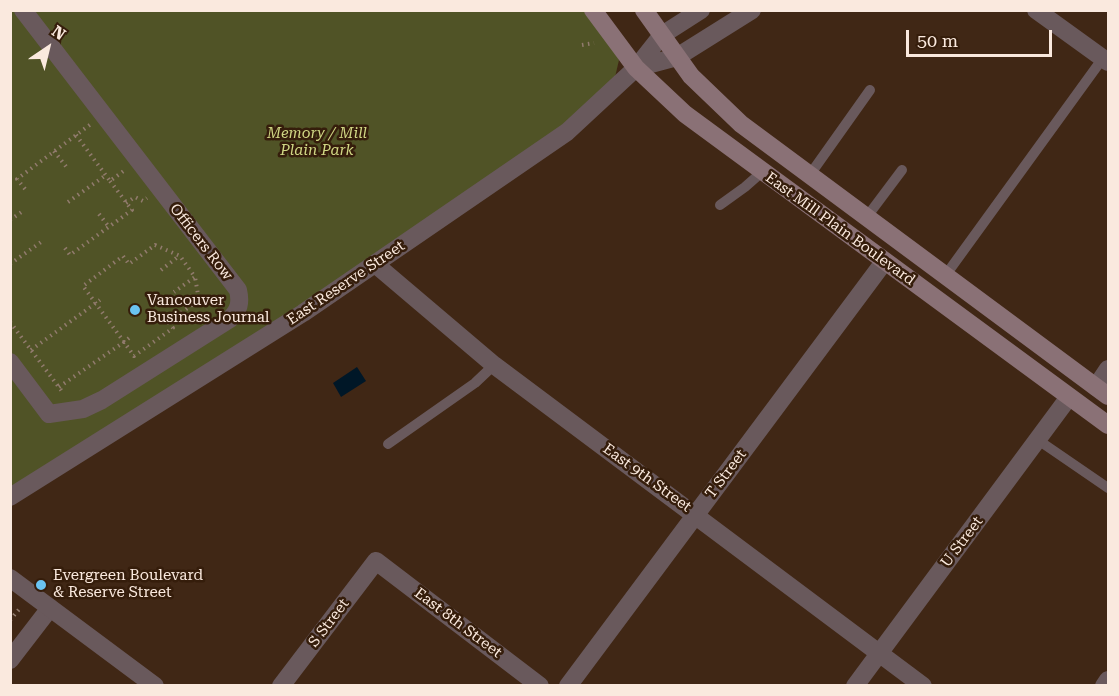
<!DOCTYPE html>
<style>
body{margin:0}
#map{position:relative;width:1119px;height:696px;overflow:hidden;background:#402715;font-family:"Roboto Serif",serif}
canvas{display:block}
.frame{position:absolute;inset:0;border:12px solid #fae9de;pointer-events:none}
.north{position:absolute;left:18px;top:18px;width:60px;height:60px;-webkit-text-stroke:4px #351d0b;paint-order:stroke;rotate:35deg;font-size:16px;font-weight:700;line-height:24px;text-align:center;color:#fae9de}
.north::after{content:'';display:block;margin:auto;width:21px;height:27px;background:#fae9de;clip-path:polygon(50% 0,100% 100%,50% 72%,0 100%)}
.scale{position:absolute;left:906px;top:30px;width:146px;height:27px;box-sizing:border-box;border:3px solid #fae9de;border-top:0;padding-left:8px;font-size:18px;line-height:21px;white-space:nowrap;color:#fae9de;-webkit-text-stroke:4px #351d0b;paint-order:stroke}
</style>
<div id="map">
<canvas width="1119" height="696"></canvas>
<div class="frame"></div>
<div class="north">N</div>
<div class="scale">50 m</div>
</div>
<script>
const ctx = document.querySelector('canvas').getContext('2d');
ctx.lineJoin = 'round';
function fillPath(path, color) { ctx.fillStyle = color; ctx.fill(path, 'evenodd'); }
function strokePath(path, color, width, dash) { ctx.strokeStyle = color; ctx.lineWidth = width; ctx.lineCap = dash ? 'butt' : 'round'; ctx.setLineDash(dash || []); ctx.stroke(path); }
function drawText(font, color, halo, rows, align = 'center') {
  ctx.font = font + ' "Roboto Serif",serif'; ctx.lineWidth = 5; ctx.setLineDash([]); ctx.textBaseline = 'middle'; ctx.strokeStyle = halo; ctx.fillStyle = color; for (const [text, x, y, turn = 0] of rows) {
    ctx.save(); ctx.translate(x, y); ctx.rotate((+turn || 0) * Math.PI / 180); ctx.textAlign = isNaN(turn) ? turn : align; if (halo) ctx.strokeText(text, 0, 0); ctx.fillText(text, 0, 0); ctx.restore();
  }
}
fillPath(new Path2D(`
 M 11,11 L 592,11 L 619,60 L 612,90 L 567,132 L 11,497 Z`), '#505326');
fillPath(new Path2D(`
 M 357,367 L 366,381 L 341,397 L 333,383 Z`), '#001727');
strokePath(new Path2D(`
 M 582,45 L 594,43
 M 76,135 L 110,181 L 125,170
 M 54,151 L 68,169
 M 25,189 L 17,179 L 91,124
 M 68,202 L 106,175
 M 126,203 L 135,197 L 143,201 L 147,198
 M 99,214 L 109,227
 M 10,220 L 23,211
 M 65,248 L 70,255 L 132,210 L 110,181
 M 10,264 L 44,240
 M 161,270 L 179,256
 M 10,322 L 64,394
 M 129,338 L 124,342 L 83,286 L 123,256 L 129,264 L 155,245 L 180,256 L 195,277 L 174,292
 M 31,350 L 100,300
 M 59,387 L 124,342 L 134,356 L 173,328 L 168,322 L 199,300 L 195,277
 M 10,620 L 21,607`), '#917b6d', 4, [1.5, 4.5]);
strokePath(new Path2D(`
 M 809,176 L 870,90
 M 720,205 L 745,187 L 762,172
 M 866,218 L 902,170
 M 945,276 L 1103,58
 M 1038,440 L 1108,488
 M 388,444 L 475,383 L 494,365`), '#69595c', 10);
strokePath(new Path2D(`
 M 1036,10 L 1108,62
 M 375,264 L 494,365 L 923,686
 M 10,362 L 49,414 L 83,409 L 102,400 L 230,319 C 239,310 241,303 238,290 L 23,10
 M 1096,387 L 1108,369
 M 10,660 L 50,608
 M 281,686 L 376,561 L 540,686
 M 568,686 L 884,262
 M 855,686 L 1069,397
 M 1104,686 L 1108,680`), '#69595c', 18);
strokePath(new Path2D(`
 M 636,68 L 677,57 L 752,10
 M 10,497 L 303,313 L 567,132 L 636,68 L 662,35 L 701,10
 M 10,578 L 155,686`), '#69595c', 18);
strokePath(new Path2D(`
 M 593,10 L 636,68 L 685,114 L 1108,425
 M 644,10 L 691,76 L 741,124 L 1108,396`), '#8a7176', 18);
for (const [x, y, r, color] of [
 [135,310,6,"#6ac3f1"],
 [41,585,6,"#6ac3f1"]
]) { const dot = new Path2D(); dot.arc(x, y, r, 0, 2 * Math.PI); ctx.fillStyle = color; ctx.fill(dot); strokePath(dot, '#351d0b', 2); }
drawText('italic 15px', '#d0d784', '#351d0b', [
 ["Memory / Mill",317,134],
 ["Plain Park",317,151]
]);
drawText('15px', '#fae9de', '#351d0b', [
 ["East Mill Plain Boulevard",840,229,36],
 ["Officers Row",201,242,52],
 ["East Reserve Street",346,283,-34],
 ["T Street",726,474,-53],
 ["East 9th Street",647,478,36],
 ["U Street",962,542,-53],
 ["S Street",329,623,-53],
 ["East 8th Street",458,623,37]
]);
drawText('15px', '#fae9de', '#351d0b', [
 ["Vancouver",147,301],
 ["Business Journal",147,318],
 ["Evergreen Boulevard",53,576],
 ["& Reserve Street",53,593]
], 'left');
</script>
